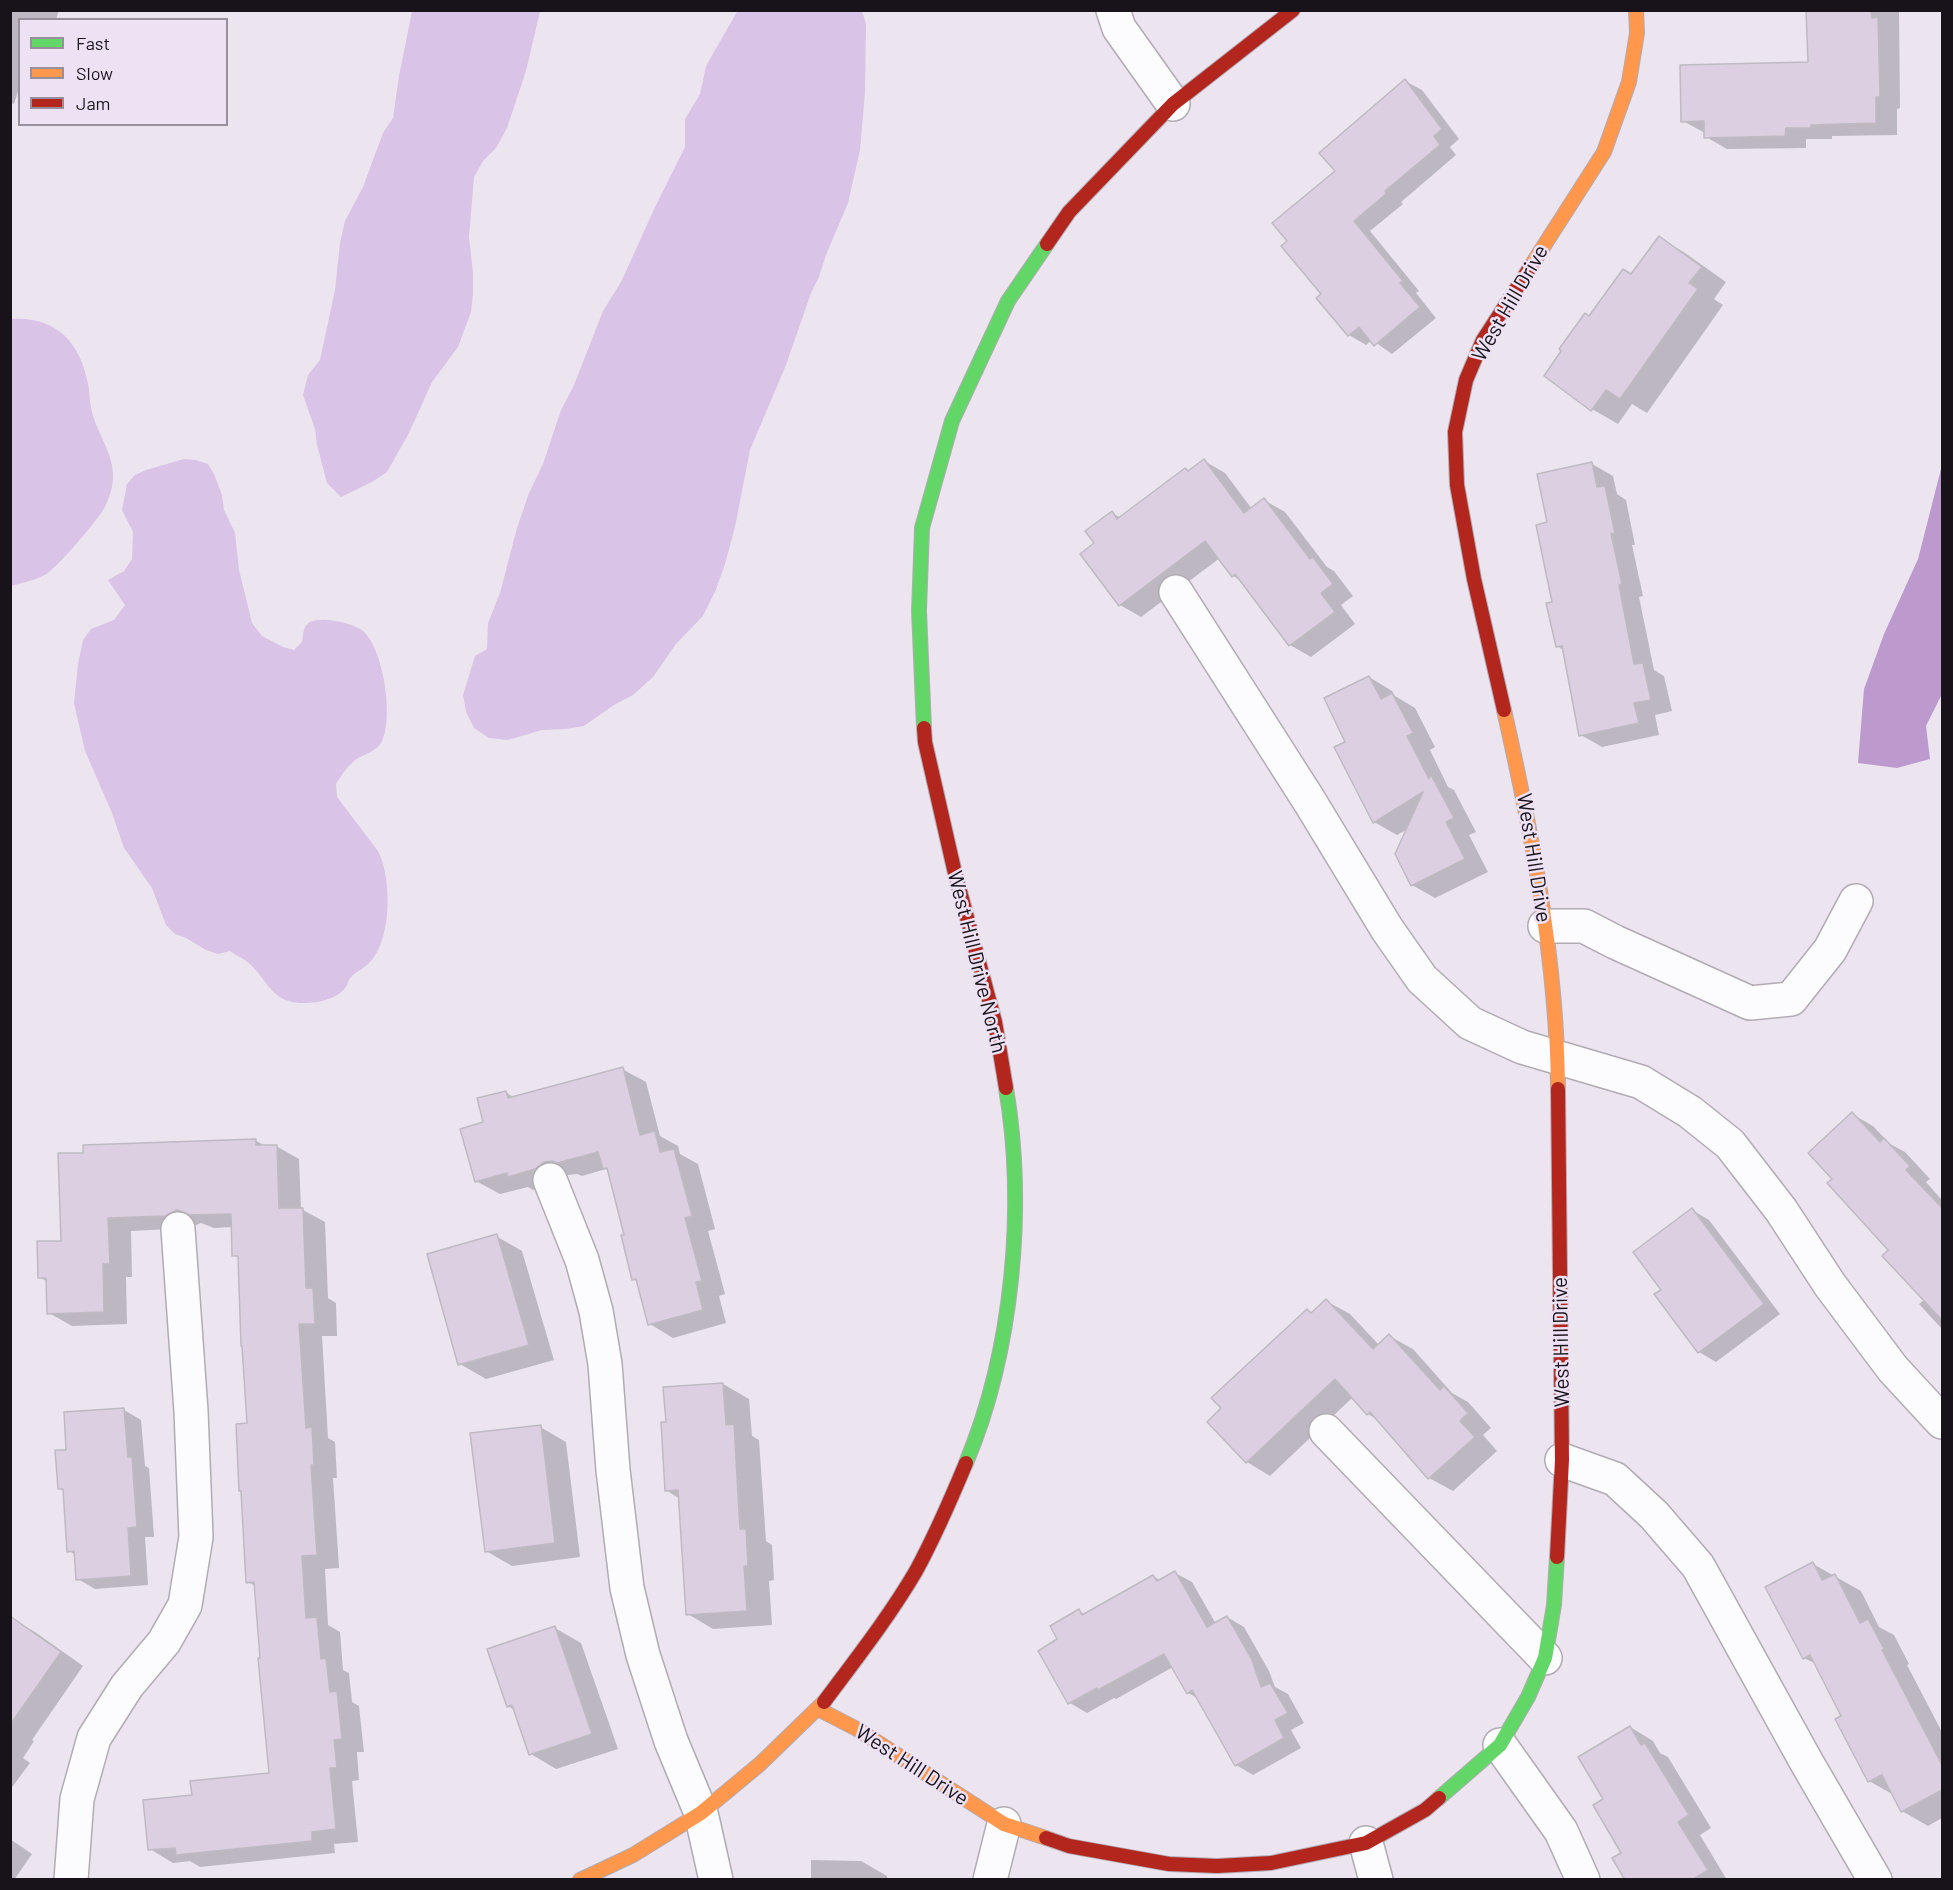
<!DOCTYPE html>
<style>
body{margin:0}
#map{position:relative;width:1953px;height:1890px;overflow:hidden;background:#ece5f0;font-family:Barlow,sans-serif}
canvas{display:block}
.frame{position:absolute;inset:0;border:12px solid #18131a;pointer-events:none}
.legend{position:absolute;left:18px;top:18px;width:210px;height:108px;box-sizing:border-box;background:#ede1f4;border:2px solid #988f9d;margin:0;padding:8px 10px;list-style:none;font-size:18px;color:#18131a}
.legend li{display:flex;align-items:center;gap:12px;height:30px}
.legend b{width:30px;border:2px solid #988f9d}
</style>
<div id="map">
<canvas width="1953" height="1890"></canvas>
<div class="frame"></div>
<ul class="legend">
<li><b style="height:8px;background:#63d668"></b>Fast</li>
<li><b style="height:8px;background:#ff974d"></b>Slow</li>
<li><b style="height:8px;background:#b3261e"></b>Jam</li>
</ul>
</div>
<script>
const ctx = document.querySelector('canvas').getContext('2d');
ctx.lineJoin = 'round';
function fillPath(path, color) { ctx.fillStyle = color; ctx.fill(path, 'evenodd'); }
function strokePath(path, color, width, dash) { ctx.strokeStyle = color; ctx.lineWidth = width; ctx.lineCap = dash ? 'butt' : 'round'; ctx.setLineDash(dash || []); ctx.stroke(path); }
function drawText(font, color, halo, rows, align = 'center') {
  ctx.font = font + ' Barlow,sans-serif'; ctx.lineWidth = 5; ctx.setLineDash([]); ctx.textBaseline = 'middle'; ctx.strokeStyle = halo; ctx.fillStyle = color; for (const [text, x, y, turn = 0] of rows) {
    ctx.save(); ctx.translate(x, y); ctx.rotate((+turn || 0) * Math.PI / 180); ctx.textAlign = isNaN(turn) ? turn : align; if (halo) ctx.strokeText(text, 0, 0); ctx.fillText(text, 0, 0); ctx.restore();
  }
}
fillPath(new Path2D(`
 M 738,10 L 862,11 L 866,24 L 865,92 L 860,150 L 848,203 L 826,255 L 819,277 L 811,293 L 786,365 L 750,450 L 735,527 L 725,564 L 715,592 L 703,616 L 676,644 L 653,677 L 633,695 L 614,705 L 584,726 L 566,729 L 542,730 L 508,740 L 489,738 L 474,728 L 466,712 L 463,695 L 475,656 L 487,649 L 488,623 L 500,593 L 517,528 L 529,493 L 543,464 L 561,410 L 574,385 L 603,311 L 621,282 L 656,205 L 685,147 L 685,119 L 700,94 L 706,66 Z
 M 412,11 L 540,11 L 526,71 L 507,128 L 496,148 L 483,161 L 474,177 L 469,237 L 473,273 L 473,294 L 471,312 L 458,347 L 432,382 L 409,433 L 387,472 L 372,482 L 341,497 L 327,483 L 317,445 L 315,429 L 303,395 L 308,375 L 320,360 L 335,290 L 340,243 L 345,221 L 363,187 L 383,133 L 393,118 L 399,76 Z
 M 11,319 C 55,316 80,341 88,384 C 90,391 89,399 91,407 C 95,431 113,451 113,476 C 113,488 109,500 103,510 C 96,522 56,569 45,575 C 35,580 22,583 11,586 Z
 M 184,459 L 196,460 L 208,464 L 214,474 L 222,495 L 224,510 L 235,533 L 239,570 L 252,623 L 262,636 L 283,647 L 294,650 L 302,642 C 303,635 303,626 310,622 C 321,616 354,623 363,631 C 383,648 394,717 382,741 C 376,753 362,754 353,762 C 346,768 341,776 336,784 L 337,797 L 378,851 C 392,878 392,939 370,962 C 365,968 357,971 352,976 C 348,980 348,984 345,988 C 335,1002 304,1006 289,1001 C 272,997 264,978 253,967 C 247,960 237,956 230,951 L 218,954 L 206,950 L 186,938 L 175,934 L 166,925 L 152,888 L 124,848 L 112,813 L 85,751 L 74,703 L 78,664 L 83,640 L 91,629 L 114,620 L 125,605 L 108,580 L 124,571 L 132,559 L 133,532 L 122,510 L 127,484 L 135,475 L 146,470 Z`), '#d9c3e6');
fillPath(new Path2D(`
 M 1942,465 L 1942,694 L 1926,726 L 1930,759 L 1897,768 L 1858,763 L 1864,689 L 1884,634 L 1918,559 Z`), '#bc9ace');
fillPath(new Path2D(`
 M 10,10 L 59,10 L 56,20 L 20,20 L 20,85 L 14,104 L 10,103 Z
 M 1808,10 L 1899,10 L 1900,108 L 1897,109 L 1897,135 L 1832,136 L 1832,139 L 1806,139 L 1806,148 L 1727,149 L 1706,137 L 1705,133 L 1683,121 L 1809,63 Z
 M 1405,81 L 1422,90 L 1459,139 L 1450,147 L 1456,155 L 1401,202 L 1403,204 L 1370,231 L 1419,291 L 1416,293 L 1436,318 L 1392,354 L 1372,340 L 1366,345 L 1349,335 L 1318,298 L 1323,294 L 1337,171 Z
 M 1660,238 L 1685,253 L 1726,282 L 1714,299 L 1723,305 L 1647,413 L 1632,404 L 1618,424 L 1592,409 L 1590,318 L 1632,276 Z
 M 1204,461 L 1225,473 L 1252,509 L 1264,500 L 1285,512 L 1327,567 L 1334,571 L 1353,596 L 1341,605 L 1355,624 L 1311,657 L 1290,645 L 1242,581 L 1233,576 L 1220,558 L 1141,617 L 1120,605 L 1097,544 L 1112,513 L 1121,518 L 1186,469 L 1190,472 Z
 M 1592,464 L 1613,476 L 1617,494 L 1626,500 L 1635,545 L 1632,545 L 1643,596 L 1639,597 L 1654,670 L 1664,676 L 1672,711 L 1655,715 L 1659,735 L 1602,747 L 1581,735 L 1565,651 L 1557,646 L 1549,524 Z
 M 1369,677 L 1392,691 L 1395,696 L 1415,708 L 1435,747 L 1430,750 L 1448,787 L 1454,790 L 1476,832 L 1469,835 L 1488,872 L 1435,898 L 1412,885 L 1409,828 L 1397,835 L 1374,822 L 1347,742 Z
 M 622,1069 L 646,1082 L 660,1136 L 678,1146 L 680,1154 L 698,1164 L 715,1229 L 708,1231 L 725,1294 L 719,1296 L 726,1323 L 673,1338 L 650,1324 L 638,1282 L 633,1279 L 626,1236 L 609,1171 L 606,1169 L 582,1176 L 577,1174 L 568,1175 L 559,1182 L 533,1190 L 528,1187 L 500,1194 L 476,1181 L 485,1123 L 505,1092 L 515,1098 Z
 M 1852,1114 L 1873,1126 L 1890,1144 L 1905,1152 L 1930,1179 L 1926,1182 L 1942,1200 L 1942,1329 L 1919,1304 L 1925,1299 L 1890,1250 L 1834,1179 Z
 M 256,1141 L 266,1146 L 276,1146 L 299,1159 L 301,1209 L 325,1222 L 328,1298 L 336,1303 L 337,1336 L 322,1336 L 328,1438 L 335,1442 L 337,1478 L 333,1478 L 339,1568 L 325,1569 L 328,1625 L 340,1632 L 343,1670 L 349,1673 L 352,1702 L 359,1706 L 364,1752 L 357,1752 L 359,1780 L 352,1781 L 358,1842 L 334,1844 L 335,1853 L 200,1867 L 190,1861 L 173,1863 L 150,1849 L 194,1796 L 270,1774 L 256,1586 L 247,1582 L 248,1424 L 240,1258 L 234,1255 L 233,1227 L 214,1228 L 201,1223 L 189,1228 L 131,1231 L 132,1277 L 126,1277 L 127,1324 L 72,1326 L 49,1313 L 48,1282 L 39,1277 L 63,1242 L 85,1147 Z
 M 1692,1210 L 1709,1220 L 1780,1314 L 1716,1362 L 1699,1352 L 1663,1290 Z
 M 496,1236 L 522,1251 L 554,1360 L 486,1379 L 460,1364 Z
 M 1326,1301 L 1350,1314 L 1379,1345 L 1389,1336 L 1413,1349 L 1452,1393 L 1468,1402 L 1491,1428 L 1483,1435 L 1497,1451 L 1453,1491 L 1429,1478 L 1378,1420 L 1368,1414 L 1353,1397 L 1270,1476 L 1247,1462 L 1308,1311 L 1313,1314 Z
 M 723,1384 L 749,1399 L 752,1436 L 759,1440 L 766,1541 L 772,1545 L 774,1580 L 769,1581 L 772,1625 L 713,1629 L 688,1614 L 680,1499 L 666,1490 L 667,1423 Z
 M 124,1410 L 141,1420 L 145,1466 L 149,1468 L 154,1537 L 145,1537 L 148,1585 L 95,1589 L 78,1579 L 76,1555 L 69,1551 L 65,1491 L 59,1488 L 68,1451 Z
 M 540,1427 L 566,1442 L 580,1557 L 512,1566 L 486,1551 Z
 M 1813,1564 L 1861,1591 L 1879,1627 L 1894,1635 L 1909,1664 L 1907,1665 L 1942,1732 L 1942,1818 L 1928,1826 L 1902,1811 L 1894,1795 L 1869,1781 L 1843,1717 L 1816,1664 L 1804,1658 Z
 M 1175,1573 L 1192,1582 L 1216,1624 L 1227,1617 L 1244,1627 L 1269,1671 L 1275,1687 L 1288,1694 L 1304,1723 L 1291,1730 L 1301,1748 L 1253,1775 L 1236,1765 L 1199,1699 L 1188,1693 L 1173,1667 L 1116,1699 L 1114,1698 L 1087,1713 L 1070,1703 L 1059,1640 L 1079,1611 L 1086,1615 L 1153,1576 L 1161,1581 Z
 M 12,1619 L 35,1632 L 83,1666 L 32,1740 L 34,1741 L 23,1758 L 30,1763 L 10,1790 Z
 M 555,1628 L 581,1643 L 618,1749 L 556,1769 L 531,1754 L 516,1711 L 508,1706 Z
 M 1630,1727 L 1653,1741 L 1660,1753 L 1668,1757 L 1711,1828 L 1700,1835 L 1727,1880 L 1627,1880 L 1623,1853 L 1605,1800 Z
 M 10,1839 L 32,1854 L 14,1880 L 10,1880 Z
 M 811,1860 L 861,1861 L 887,1876 L 887,1880 L 811,1880 Z`), '#0003');
const building = new Path2D(`
 M 1806,10 L 1871,10 L 1872,18 L 1878,17 L 1880,97 L 1876,97 L 1876,123 L 1811,125 L 1811,128 L 1786,128 L 1785,136 L 1704,138 L 1704,121 L 1681,122 L 1680,65 L 1808,62 Z
 M 1405,79 L 1442,129 L 1434,136 L 1440,145 L 1385,191 L 1386,194 L 1354,221 L 1403,281 L 1400,283 L 1420,307 L 1374,346 L 1359,327 L 1348,336 L 1316,298 L 1321,294 L 1281,246 L 1287,241 L 1272,223 L 1335,171 L 1319,153 Z
 M 1659,236 L 1702,267 L 1689,283 L 1698,289 L 1620,399 L 1606,390 L 1591,411 L 1544,376 L 1561,351 L 1559,349 L 1585,313 L 1589,316 L 1623,269 L 1631,274 Z
 M 1204,459 L 1244,513 L 1264,498 L 1310,559 L 1313,557 L 1333,584 L 1321,593 L 1335,612 L 1289,646 L 1235,574 L 1232,577 L 1205,541 L 1119,606 L 1080,554 L 1094,543 L 1085,531 L 1112,511 L 1117,519 L 1185,468 L 1188,471 Z
 M 1592,462 L 1597,487 L 1605,486 L 1615,533 L 1611,534 L 1622,584 L 1619,585 L 1634,664 L 1643,663 L 1651,700 L 1634,703 L 1639,723 L 1579,736 L 1562,646 L 1556,647 L 1546,603 L 1552,602 L 1536,525 L 1547,522 L 1537,474 Z
 M 1369,676 L 1381,699 L 1392,693 L 1413,733 L 1407,736 L 1429,779 L 1431,775 L 1454,818 L 1446,822 L 1465,859 L 1411,886 L 1395,854 L 1423,792 L 1373,823 L 1334,747 L 1345,742 L 1324,698 Z
 M 623,1067 L 640,1135 L 655,1131 L 660,1152 L 674,1149 L 692,1216 L 685,1218 L 702,1281 L 696,1282 L 703,1310 L 648,1325 L 636,1279 L 632,1280 L 621,1235 L 624,1235 L 607,1168 L 603,1169 L 598,1152 L 557,1163 L 552,1161 L 544,1162 L 535,1169 L 508,1177 L 507,1173 L 475,1182 L 460,1129 L 483,1122 L 477,1098 L 506,1091 L 508,1098 Z
 M 1852,1112 L 1880,1142 L 1884,1138 L 1910,1166 L 1906,1170 L 1942,1208 L 1942,1320 L 1882,1256 L 1888,1250 L 1827,1183 L 1832,1179 L 1808,1153 Z
 M 256,1139 L 256,1145 L 277,1145 L 279,1208 L 303,1208 L 306,1288 L 313,1288 L 315,1324 L 299,1324 L 306,1428 L 312,1427 L 314,1465 L 311,1465 L 317,1555 L 302,1556 L 306,1618 L 317,1617 L 321,1659 L 326,1658 L 330,1692 L 337,1691 L 342,1739 L 334,1740 L 337,1768 L 330,1768 L 336,1829 L 312,1832 L 312,1841 L 176,1855 L 175,1848 L 148,1850 L 143,1800 L 192,1795 L 190,1781 L 269,1773 L 258,1658 L 260,1658 L 254,1582 L 246,1583 L 241,1491 L 239,1491 L 236,1424 L 247,1423 L 242,1346 L 241,1346 L 238,1256 L 232,1256 L 231,1214 L 190,1215 L 177,1210 L 165,1216 L 108,1218 L 110,1264 L 103,1264 L 104,1312 L 47,1314 L 46,1278 L 38,1278 L 37,1241 L 61,1241 L 58,1153 L 83,1153 L 83,1145 Z
 M 1692,1208 L 1764,1304 L 1698,1353 L 1654,1294 L 1661,1290 L 1633,1252 Z
 M 497,1234 L 529,1345 L 458,1365 L 427,1254 Z
 M 1326,1299 L 1373,1349 L 1389,1334 L 1440,1390 L 1444,1386 L 1468,1413 L 1460,1421 L 1475,1437 L 1428,1479 L 1370,1412 L 1367,1415 L 1335,1379 L 1246,1463 L 1207,1422 L 1221,1408 L 1211,1398 L 1307,1309 L 1311,1313 Z
 M 723,1383 L 726,1425 L 734,1424 L 740,1529 L 746,1529 L 748,1566 L 744,1566 L 747,1611 L 686,1615 L 678,1490 L 665,1491 L 661,1422 L 666,1422 L 663,1387 Z
 M 124,1408 L 128,1457 L 132,1457 L 137,1527 L 128,1528 L 131,1576 L 76,1580 L 74,1551 L 67,1552 L 63,1489 L 58,1489 L 55,1450 L 66,1450 L 64,1412 Z
 M 541,1425 L 555,1543 L 485,1552 L 470,1433 Z
 M 1813,1562 L 1822,1580 L 1835,1574 L 1860,1623 L 1868,1619 L 1884,1649 L 1882,1650 L 1942,1765 L 1942,1790 L 1901,1812 L 1882,1775 L 1868,1782 L 1835,1719 L 1841,1716 L 1810,1655 L 1803,1659 L 1765,1587 Z
 M 1175,1571 L 1207,1627 L 1227,1616 L 1252,1660 L 1261,1687 L 1270,1683 L 1288,1713 L 1275,1720 L 1284,1738 L 1235,1766 L 1192,1690 L 1187,1694 L 1164,1654 L 1098,1690 L 1097,1688 L 1068,1704 L 1038,1651 L 1057,1639 L 1050,1626 L 1079,1609 L 1082,1615 L 1153,1575 L 1157,1581 Z
 M 10,1616 L 61,1652 L 10,1725 Z
 M 555,1626 L 592,1734 L 529,1755 L 512,1705 L 507,1707 L 487,1649 Z
 M 1630,1726 L 1641,1745 L 1645,1743 L 1689,1815 L 1678,1822 L 1708,1870 L 1692,1880 L 1625,1880 L 1612,1858 L 1621,1853 L 1593,1805 L 1603,1799 L 1578,1757 Z`);
fillPath(building, '#dccfe2');
strokePath(building, '#bfbac2', 1.5);
const street = new Path2D(`
 M 1113,10 L 1119,28 L 1173,104
 M 1176,592 L 1310,802 L 1387,929 L 1422,979 L 1470,1023 L 1522,1047 L 1641,1082 L 1690,1112 L 1730,1144 L 1781,1210 L 1830,1285 L 1893,1369 L 1942,1422
 M 1545,926 L 1584,926 L 1615,942 L 1750,1003 L 1791,999 L 1830,950 L 1856,901
 M 550,1180 L 582,1260 L 596,1311 L 605,1364 L 613,1470 L 627,1588 L 643,1655 L 671,1741 L 701,1813 L 716,1880
 M 1326,1431 L 1545,1658
 M 1562,1460 L 1615,1479 L 1654,1515 L 1698,1566 L 1807,1763 L 1875,1880
 M 1500,1745 L 1561,1831 L 1583,1880
 M 1366,1843 L 1376,1880
 M 71,1880 L 77,1799 L 94,1738 L 127,1686 L 164,1642 L 185,1605 L 196,1537 L 191,1411 L 178,1229
 M 990,1880 L 1004,1824`);
const fast = new Path2D(`
 M 924,728 L 919,611 L 922,528 L 952,421 L 1008,301 L 1047,244
 M 966,1463 C 1013,1351 1026,1207 1006,1088
 M 1439,1798 L 1500,1745 L 1528,1697 L 1545,1658 L 1554,1605 L 1557,1557`);
const slow = new Path2D(`
 M 1531,266 L 1604,152 L 1629,82 L 1637,33 L 1636,10
 M 1504,710 C 1532,834 1557,961 1558,1089
 M 818,1709 L 857,1729 L 1004,1824 L 1046,1838
 M 580,1880 L 633,1855 L 701,1813 L 760,1764 L 824,1702`);
const jam = new Path2D(`
 M 1047,244 L 1069,212 L 1173,104 L 1293,10
 M 1504,710 L 1474,579 L 1457,485 L 1455,432 L 1466,380 L 1483,340 L 1531,266
 M 924,728 L 925,742 L 954,869 L 995,1022 L 1006,1088
 M 1557,1557 L 1562,1460 L 1558,1089
 M 824,1702 C 856,1659 889,1617 916,1571 C 935,1536 951,1499 966,1463
 M 1046,1838 L 1069,1846 L 1169,1864 L 1217,1866 L 1271,1863 L 1366,1843 L 1425,1810 L 1439,1798`);
strokePath(street, '#b1abb4', 36);
strokePath(fast, '#b1abb4', 16);
strokePath(slow, '#b1abb4', 16);
strokePath(jam, '#b1abb4', 16);
strokePath(street, '#fcfbfd', 33);
strokePath(fast, '#63d668', 14);
strokePath(slow, '#ff974d', 14);
strokePath(jam, '#b3261e', 14);
drawText('21px', '#18131a', '#ede1f4', [
 ["West Hill Drive",1510,303,-60],
 ["West Hill Drive",1534,858,81],
 ["West Hill Drive North",977,962,76],
 ["West Hill Drive",1561,1342,-91],
 ["West Hill Drive",912,1765,33]
]);
</script>
